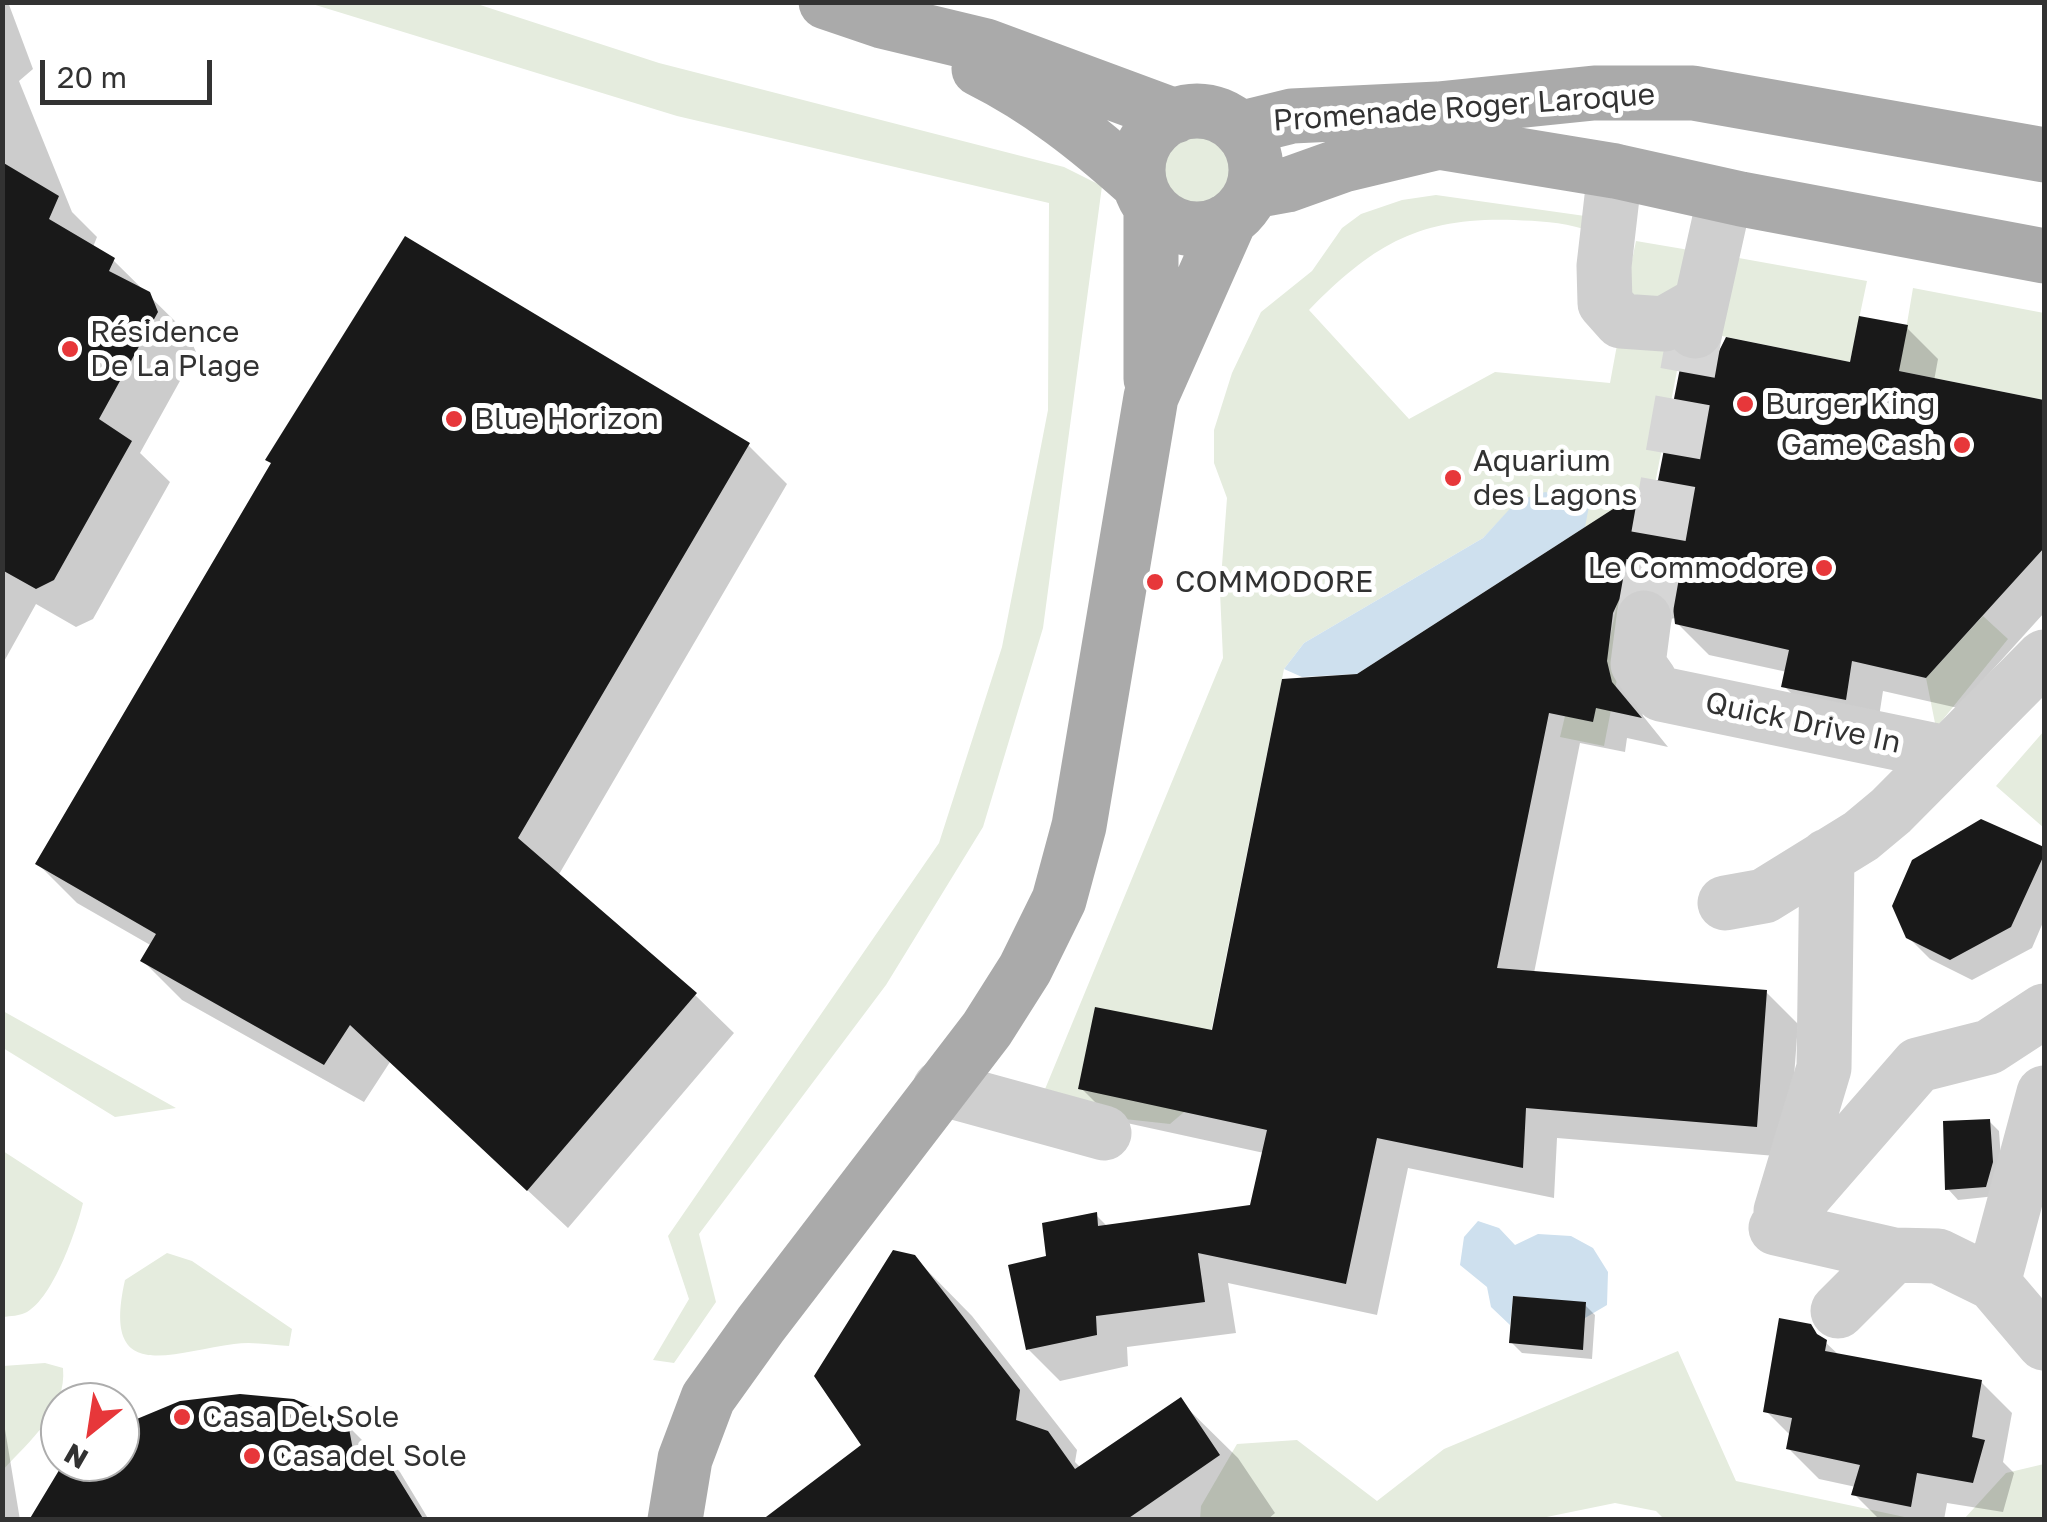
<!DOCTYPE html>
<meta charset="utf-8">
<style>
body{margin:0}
#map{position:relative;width:2047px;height:1522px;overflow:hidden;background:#fff;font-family:"Golos Text",sans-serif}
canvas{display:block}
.frame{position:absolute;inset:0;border:5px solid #323232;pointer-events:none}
.north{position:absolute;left:40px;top:1382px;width:100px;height:100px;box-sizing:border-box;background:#fff;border:2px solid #adadad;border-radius:50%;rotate:210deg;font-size:28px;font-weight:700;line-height:40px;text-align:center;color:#323232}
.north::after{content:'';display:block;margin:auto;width:35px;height:45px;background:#e7373a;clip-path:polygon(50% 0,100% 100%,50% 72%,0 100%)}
.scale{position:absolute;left:40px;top:60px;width:172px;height:45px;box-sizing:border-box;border:5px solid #323232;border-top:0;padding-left:12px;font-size:30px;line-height:35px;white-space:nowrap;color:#323232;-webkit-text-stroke:8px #fff;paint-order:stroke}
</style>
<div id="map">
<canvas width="2047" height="1522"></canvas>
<div class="frame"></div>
<div class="north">N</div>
<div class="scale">20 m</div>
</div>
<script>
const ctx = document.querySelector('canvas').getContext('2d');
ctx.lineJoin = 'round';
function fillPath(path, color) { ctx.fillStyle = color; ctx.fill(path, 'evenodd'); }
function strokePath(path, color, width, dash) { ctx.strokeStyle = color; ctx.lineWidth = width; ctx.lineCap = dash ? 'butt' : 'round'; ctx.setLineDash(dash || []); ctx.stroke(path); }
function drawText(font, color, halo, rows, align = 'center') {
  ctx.font = font + ' "Golos Text",sans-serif'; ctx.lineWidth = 10; ctx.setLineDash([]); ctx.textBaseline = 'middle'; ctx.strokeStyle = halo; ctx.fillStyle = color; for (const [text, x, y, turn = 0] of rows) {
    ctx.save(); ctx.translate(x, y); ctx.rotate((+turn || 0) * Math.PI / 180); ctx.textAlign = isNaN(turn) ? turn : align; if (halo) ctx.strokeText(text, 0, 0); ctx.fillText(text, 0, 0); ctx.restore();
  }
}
fillPath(new Path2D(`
 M 309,3 L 474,3 L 659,63 L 1064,167 L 1102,186 L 1043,628 L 983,827 L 886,985 L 699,1234 L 716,1302 L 674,1363 L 653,1360 L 689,1299 L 668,1236 L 939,843 L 1002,647 L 1048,410 L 1049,203 L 677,116 Z
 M 1184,111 C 1241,115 1257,135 1254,191 L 1208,229 L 1177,227 L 1140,151 L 1156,126 Z
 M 1436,195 L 1585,216 L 1584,229 C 1561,222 1538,221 1514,220 C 1419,217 1374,244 1309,310 L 1409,419 L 1495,372 L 1610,383 L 1619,334 L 1682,345 L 1604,746 L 1560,737 L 1565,716 L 1593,721 L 1604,668 L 1563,629 L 1610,638 L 1620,589 L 1518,501 L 1483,538 L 1304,643 L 1284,669 L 1197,1101 L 1170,1124 L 1097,1116 L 1043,1094 L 1223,658 L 1220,592 L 1227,498 L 1214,463 L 1214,430 L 1232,373 L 1261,312 L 1312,271 L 1342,228 L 1361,214 L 1402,200 Z
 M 1636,241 L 1701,252 L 1693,289 L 1639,308 L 1627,284 Z
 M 1722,255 L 1867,281 L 1850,362 L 1707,333 Z
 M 1913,288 L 2044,313 L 2044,400 L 1899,371 Z
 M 1983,616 L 2008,639 L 1936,728 L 1926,678 Z
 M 2044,731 L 2044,828 L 1996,786 Z
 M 2,1011 L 3,1011 L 176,1108 L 115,1117 L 3,1048 Z
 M 3,1151 L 83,1203 C 76,1232 53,1297 27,1312 C 20,1316 10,1316 3,1317 Z
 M 167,1253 L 192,1261 L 292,1329 L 289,1346 C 271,1345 252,1341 234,1344 C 171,1352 101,1386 125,1280 Z
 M 1678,1351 L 1736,1481 L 1914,1519 L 1664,1519 L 1656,1511 L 1615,1503 L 1532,1520 L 1200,1519 L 1201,1506 L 1237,1444 L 1297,1440 L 1377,1501 L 1444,1449 Z
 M 45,1363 L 63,1368 C 67,1411 29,1441 3,1470 L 3,1366 Z
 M 2044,1464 L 2044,1519 L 1964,1519 L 2006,1473 Z`), '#e5ecde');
fillPath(new Path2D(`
 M 1545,492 L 1590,501 L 1585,527 L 1357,674 L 1302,677 L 1284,669 L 1304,643 L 1483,538 L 1517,501 Z
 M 1478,1221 L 1499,1228 L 1515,1245 L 1538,1234 L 1571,1236 L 1593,1248 L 1608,1272 L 1607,1305 L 1585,1318 L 1586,1303 L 1513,1296 L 1510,1325 L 1491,1307 L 1487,1287 L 1460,1265 L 1464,1237 Z`), '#cee0ee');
fillPath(new Path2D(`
 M 2,2 L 8,2 L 33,69 L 19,81 L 72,212 L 97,237 L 93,247 L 113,260 L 188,334 L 196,352 L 140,453 L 170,482 L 93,619 L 76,627 L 36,604 L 2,665 Z
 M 1907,328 L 1938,359 L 1934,381 L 2044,402 L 2044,613 L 1958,708 L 1883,691 L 1877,730 L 1816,718 L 1784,686 L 1787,672 L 1709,655 L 1677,623 L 1676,618 L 1663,620 L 1638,693 L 1643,716 L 1668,747 L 1627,738 L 1625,752 L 1580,743 L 1534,973 L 1766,992 L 1798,1024 L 1788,1157 L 1557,1138 L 1554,1198 L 1408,1168 L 1377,1315 L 1228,1283 L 1236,1333 L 1127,1347 L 1128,1366 L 1060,1381 L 1028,1349 L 1049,1258 L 1096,1215 L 1108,1227 L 1252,1208 L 1264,1153 L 1113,1120 L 1081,1088 L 1214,1033 L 1357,676 L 1660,482 L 1689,364 L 1852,365 Z
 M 748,445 L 787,484 L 558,876 L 695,995 L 734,1033 L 568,1228 L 390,1062 L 364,1102 L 182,1000 L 143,961 L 152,946 L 77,903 L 38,864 Z
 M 1981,822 L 2044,850 L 2044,920 L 2032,948 L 1972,980 L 1930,959 L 1908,937 Z
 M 1989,1121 L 1999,1131 L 2002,1174 L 1996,1196 L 1958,1200 L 1948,1189 Z
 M 914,1257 L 972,1316 L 1077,1450 L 1075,1462 L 1081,1468 L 1180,1401 L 1238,1458 L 1275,1513 L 1267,1520 L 766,1520 L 865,1445 Z
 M 1585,1305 L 1595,1315 L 1592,1359 L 1522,1353 L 1511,1342 Z
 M 1809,1327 L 1840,1356 L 1981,1382 L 2012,1413 L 2003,1462 L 2014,1473 L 2003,1512 L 1947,1503 L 1944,1520 L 1880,1520 L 1854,1494 L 1856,1487 L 1819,1479 L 1788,1448 L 1791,1436 L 1766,1411 Z
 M 2,1411 L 20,1520 L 2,1520 Z
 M 347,1425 L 368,1446 L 369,1452 L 379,1451 L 400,1472 L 429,1520 L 32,1520 L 67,1462 L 120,1462 L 120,1429 Z`), '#0003');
fillPath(new Path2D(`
 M 2,162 L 59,196 L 49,219 L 115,258 L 109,271 L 150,292 L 158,312 L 99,419 L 132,441 L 54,580 L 36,589 L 2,570 Z
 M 405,236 L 750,443 L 518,838 L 697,993 L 527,1191 L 350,1025 L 324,1065 L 140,961 L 156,934 L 35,864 L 271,463 L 265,460 Z
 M 1859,316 L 1908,325 L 1899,371 L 2044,400 L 2044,548 L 1926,678 L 1852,661 L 1846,700 L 1781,687 L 1789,650 L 1675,624 L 1673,607 L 1664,594 L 1649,587 L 1631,590 L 1619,600 L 1613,613 L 1607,661 L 1612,682 L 1642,718 L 1596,708 L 1593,722 L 1549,713 L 1497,968 L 1767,990 L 1757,1127 L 1526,1108 L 1523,1168 L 1377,1138 L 1346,1284 L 1198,1253 L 1205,1302 L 1096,1316 L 1097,1335 L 1026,1350 L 1008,1265 L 1046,1256 L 1042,1223 L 1097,1212 L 1098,1226 L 1250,1205 L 1267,1130 L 1078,1089 L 1095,1007 L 1212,1030 L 1282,679 L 1357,674 L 1658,480 L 1682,358 L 1689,362 L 1705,360 L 1719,351 L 1726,337 L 1850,362 Z
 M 1981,819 L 2044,847 L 2044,855 L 2011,927 L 1950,960 L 1906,938 L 1892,906 L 1912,860 Z
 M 1990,1119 L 1993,1162 L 1986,1187 L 1945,1190 L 1943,1121 Z
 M 893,1250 L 915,1255 L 1020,1390 L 1016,1420 L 1048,1431 L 1075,1469 L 1181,1397 L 1220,1455 L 1126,1520 L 762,1520 L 861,1445 L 814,1376 Z
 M 1513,1296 L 1586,1302 L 1583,1350 L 1509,1343 Z
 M 1779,1318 L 1811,1324 L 1817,1334 L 1827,1340 L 1825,1351 L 1982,1380 L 1972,1437 L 1985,1440 L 1973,1483 L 1917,1473 L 1911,1507 L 1851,1495 L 1860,1465 L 1786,1449 L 1792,1418 L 1763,1412 Z
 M 240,1394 L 294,1399 L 348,1423 L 353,1450 L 380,1449 L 424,1520 L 29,1520 L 64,1462 L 120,1462 L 120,1426 L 180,1401 Z`), '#191919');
strokePath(new Path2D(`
 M 1644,618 L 1695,331`), '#d6d6d6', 55, [55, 28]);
strokePath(new Path2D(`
 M 1615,171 L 1604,266 L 1605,303 L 1621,321 L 1664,324 L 1701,303
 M 1695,331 L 1725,196
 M 1644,618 L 1638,664 L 1650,681
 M 1661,694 L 1946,753
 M 1725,903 L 1764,896 L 1861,836 L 1891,811 L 2044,657
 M 2044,1011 L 1989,1047 L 1918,1065 L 1776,1228 L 1894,1255 L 1938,1256 L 1993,1283 L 2044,1343
 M 940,1088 L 1104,1133
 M 1781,1211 L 1824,1068 L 1827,856
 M 1993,1283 L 2044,1093
 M 1838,1311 L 1894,1255`), '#cfcfcf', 55);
strokePath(new Path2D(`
 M 826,2 L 882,21 L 986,46 L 1175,116
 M 979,69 C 1039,99 1088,138 1137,182
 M1138 170a59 59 0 1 1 118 0a59 59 0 1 1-118 0Z
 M 1239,129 L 1292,116 L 1438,109 L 1594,93 L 1693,93 L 2044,155
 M 1254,191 L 1287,185 L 1343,165 L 1439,142 L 1615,171 L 1741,199 L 2044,256
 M 1151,379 L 1151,210
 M 675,1520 L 685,1459 L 708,1398 L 761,1324 L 987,1029 L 1025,969 L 1059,900 L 1079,826 L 1151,397 L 1230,219`), '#aaa', 55);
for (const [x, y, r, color] of [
 [70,349,10,"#e7373a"],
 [1745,404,10,"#e7373a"],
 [454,419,10,"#e7373a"],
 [1962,445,10,"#e7373a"],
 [1453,478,10,"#e7373a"],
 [1824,568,10,"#e7373a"],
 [1155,582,10,"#e7373a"],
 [182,1417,10,"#e7373a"],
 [252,1456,10,"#e7373a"]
]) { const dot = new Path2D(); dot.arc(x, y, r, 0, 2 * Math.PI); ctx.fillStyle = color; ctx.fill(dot); strokePath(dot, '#fff', 4); }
drawText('30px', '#323232', '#fff', [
 ["Promenade Roger Laroque",1464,108,-4],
 ["Quick Drive In",1803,723,12]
]);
drawText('30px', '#323232', '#fff', [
 ["Résidence",90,332],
 ["De La Plage",90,366],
 ["Burger King",1765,404],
 ["Blue Horizon",474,419],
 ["Game Cash",1942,445,"right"],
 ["Aquarium",1473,461],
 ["des Lagons",1473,495],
 ["Le Commodore",1804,568,"right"],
 ["COMMODORE",1175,582],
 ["Casa Del Sole",202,1417],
 ["Casa del Sole",272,1456]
], 'left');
</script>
